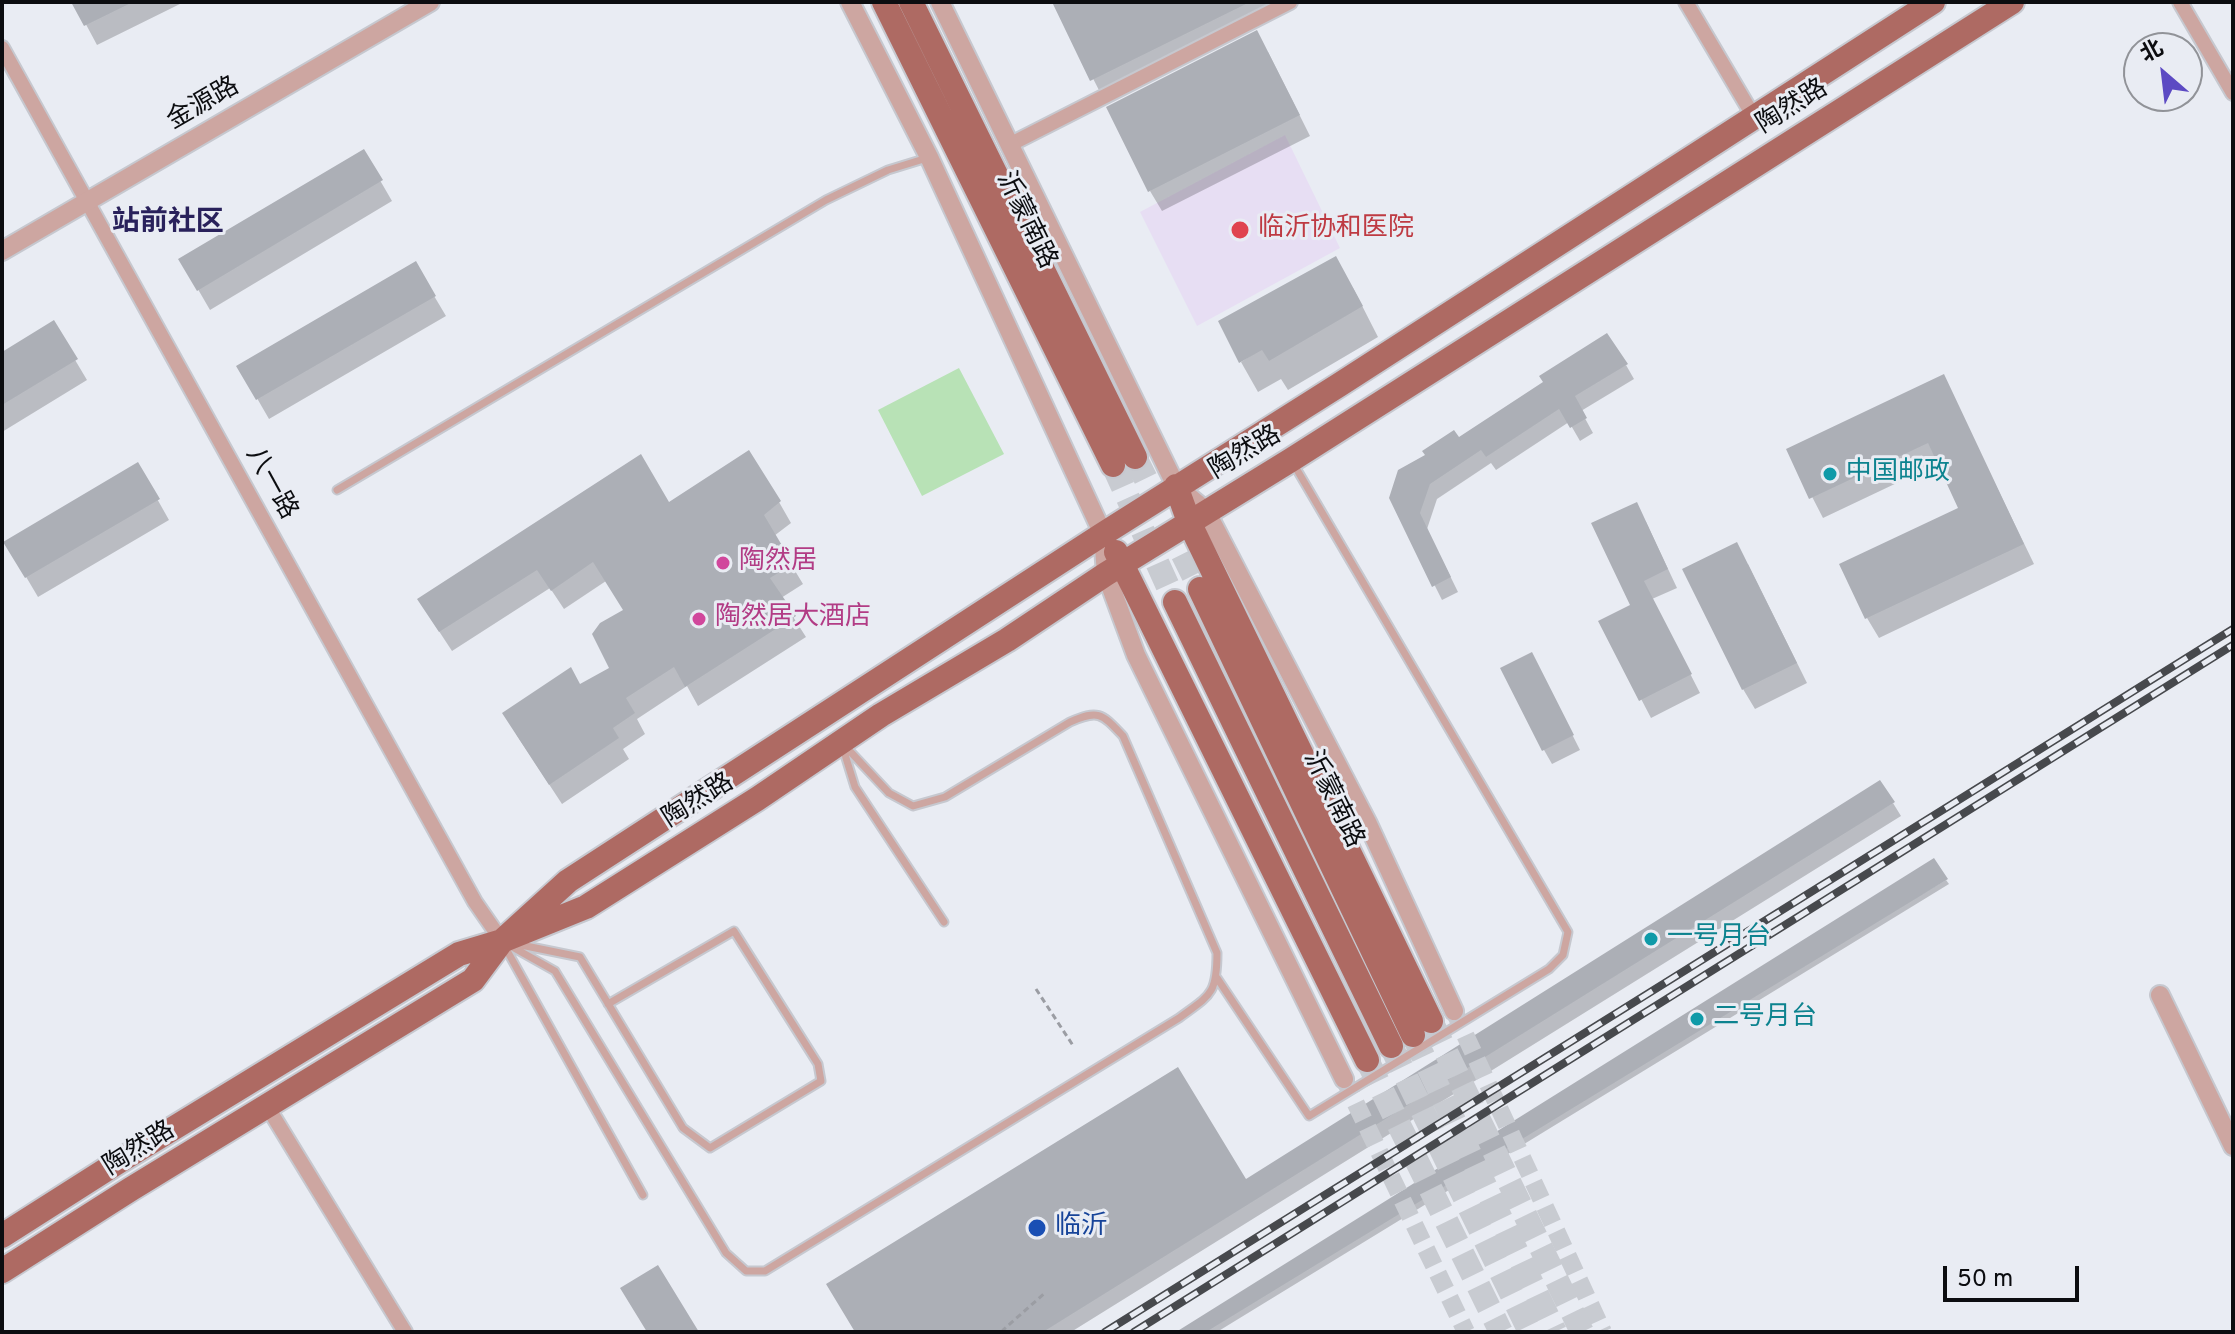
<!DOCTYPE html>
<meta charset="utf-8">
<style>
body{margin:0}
#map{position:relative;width:2235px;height:1334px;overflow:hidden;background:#e9ecf3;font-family:Overpass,"Noto Sans SC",sans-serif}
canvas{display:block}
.frame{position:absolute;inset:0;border:4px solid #0c0d10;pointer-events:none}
.north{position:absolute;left:2123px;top:32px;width:80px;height:80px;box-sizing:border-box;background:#e9ecf3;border:2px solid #919398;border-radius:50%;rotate:332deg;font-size:22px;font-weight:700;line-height:32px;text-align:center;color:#0c0d10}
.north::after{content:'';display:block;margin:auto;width:28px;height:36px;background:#5c4ac3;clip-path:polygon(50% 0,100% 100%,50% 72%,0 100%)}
.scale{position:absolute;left:1943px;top:1266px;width:136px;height:36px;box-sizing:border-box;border:4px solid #0c0d10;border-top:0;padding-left:10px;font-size:24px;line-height:28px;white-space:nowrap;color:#0c0d10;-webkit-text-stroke:6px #e9ecf3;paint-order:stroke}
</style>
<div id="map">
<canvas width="2235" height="1334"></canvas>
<div class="frame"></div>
<div class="north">北</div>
<div class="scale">50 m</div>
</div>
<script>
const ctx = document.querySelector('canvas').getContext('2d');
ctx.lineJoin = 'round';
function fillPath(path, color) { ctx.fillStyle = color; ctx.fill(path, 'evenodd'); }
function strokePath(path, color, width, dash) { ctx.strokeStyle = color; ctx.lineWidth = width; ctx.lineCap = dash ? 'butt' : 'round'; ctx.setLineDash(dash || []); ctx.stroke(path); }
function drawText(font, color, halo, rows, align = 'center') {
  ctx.font = font + ' Overpass,"Noto Sans SC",sans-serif'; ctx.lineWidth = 6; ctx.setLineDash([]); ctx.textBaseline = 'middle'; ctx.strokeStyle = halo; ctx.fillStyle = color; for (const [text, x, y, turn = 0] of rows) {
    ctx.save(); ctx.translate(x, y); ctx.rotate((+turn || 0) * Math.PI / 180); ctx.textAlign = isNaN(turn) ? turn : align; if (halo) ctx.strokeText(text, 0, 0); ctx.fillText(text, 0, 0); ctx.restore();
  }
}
fillPath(new Path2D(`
 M 1285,135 L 1340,248 L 1197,326 L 1140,212 Z`), '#e7def3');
fillPath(new Path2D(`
 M 959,368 L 1004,454 L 922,496 L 878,410 Z`), '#b8e2b6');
fillPath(new Path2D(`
 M 74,2 L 184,2 L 97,45 Z
 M 1054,2 L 1302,2 L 1104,100 Z
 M 1268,52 L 1310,136 L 1162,211 L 1150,191 Z
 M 363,151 L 392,201 L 210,310 L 181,260 Z
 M 415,264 L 446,316 L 269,419 L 239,367 Z
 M 1353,288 L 1378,337 L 1288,390 L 1281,379 L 1258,392 L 1241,362 Z
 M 53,323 L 87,380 L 2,432 L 2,354 Z
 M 1626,365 L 1634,379 L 1581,411 L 1593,433 L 1580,441 L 1569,422 L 1496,470 L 1491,463 L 1437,499 L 1427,529 L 1458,592 L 1442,600 L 1391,498 L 1458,440 Z
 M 1943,376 L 2034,564 L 1879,638 L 1867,618 L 1961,509 L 1939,463 L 1823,518 L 1788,450 Z
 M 138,465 L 169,520 L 38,597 L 6,543 Z
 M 779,502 L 791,523 L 774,536 L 803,584 L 781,598 L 806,637 L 698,706 L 687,686 L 637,719 L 645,734 L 623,749 L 629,759 L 562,804 L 516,734 L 580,686 L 612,668 L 625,611 L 606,581 L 564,609 L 550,588 L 452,651 L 431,619 L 668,505 Z
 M 1646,522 L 1677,588 L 1652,599 L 1700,693 L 1651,718 L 1601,622 L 1632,606 Z
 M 1748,564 L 1807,683 L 1755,709 L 1743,689 Z
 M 1539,669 L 1580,750 L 1552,764 L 1544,750 Z
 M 1893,803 L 1901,816 L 1071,1332 L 857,1332 L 1246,1182 Z
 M 1946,880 L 1949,884 L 1217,1332 L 1178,1332 Z`), '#0003');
fillPath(new Path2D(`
 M 71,2 L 133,2 L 84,26 Z
 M 1052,2 L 1250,2 L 1090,81 Z
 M 1257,30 L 1300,115 L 1148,192 L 1106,107 Z
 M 364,149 L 383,180 L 197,291 L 178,259 Z
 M 1336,256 L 1363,306 L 1269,361 L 1262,350 L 1239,363 L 1218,321 Z
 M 416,261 L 436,296 L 256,400 L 236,366 Z
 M 54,320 L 78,359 L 2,405 L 2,352 Z
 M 1607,333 L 1628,364 L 1575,396 L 1587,418 L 1570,428 L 1559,409 L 1486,457 L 1481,450 L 1430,484 L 1420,513 L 1451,577 L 1432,587 L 1389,498 L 1398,470 L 1425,455 L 1422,451 L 1454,430 L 1459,437 L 1543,382 L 1539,376 Z
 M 1944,374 L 2024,544 L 1865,619 L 1839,564 L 1958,508 L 1928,443 L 1809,499 L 1786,449 Z
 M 749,450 L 781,501 L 764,515 L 793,564 L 770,578 L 796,616 L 685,687 L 674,667 L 626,698 L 635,713 L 613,728 L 619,738 L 549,785 L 502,713 L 571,667 L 580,684 L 609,668 L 592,634 L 600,623 L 623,610 L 593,562 L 551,591 L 537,570 L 439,632 L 417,599 L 641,454 L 669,502 Z
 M 138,462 L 160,499 L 25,578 L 3,542 Z
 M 1637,502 L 1668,569 L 1644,581 L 1692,674 L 1639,701 L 1598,621 L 1630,605 L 1591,523 Z
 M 1737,542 L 1797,663 L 1742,690 L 1682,569 Z
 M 1532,652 L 1574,735 L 1542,751 L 1500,668 Z
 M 1880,780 L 1895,802 L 1043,1332 L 855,1332 L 826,1284 L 1178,1067 L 1246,1179 Z
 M 1934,858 L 1948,879 L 1206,1332 L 1176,1332 Z
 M 658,1265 L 699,1332 L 647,1332 L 620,1288 Z`), '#acafb6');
strokePath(new Path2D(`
 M 1454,1011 L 1603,1332
 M 1344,1079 L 1466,1332`), '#c8cbd1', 18, [18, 9]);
strokePath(new Path2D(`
 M 1135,457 L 1200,589
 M 1113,465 L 1175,602
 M 1431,1021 L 1582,1332
 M 1413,1035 L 1555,1332
 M 1391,1046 L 1530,1332
 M 1367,1060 L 1501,1332`), '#c8cbd1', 24, [24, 12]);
const service = new Path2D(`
 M 337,490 L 826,200 L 888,170 L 927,158
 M 842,745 L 855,787 L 944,922
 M 507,944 L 555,971 L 726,1253 L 746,1271 L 765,1271 L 1179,1018 C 1210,995 1217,995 1217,953 L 1123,736 C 1102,714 1099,709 1070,722 L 945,797 L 913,806 L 889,793 L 845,746
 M 516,944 L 580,957 L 683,1128 L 710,1148 L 821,1081 L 818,1064 L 734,931 L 608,1004
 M 505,947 L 643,1195
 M 1217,978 L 1309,1116 L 1549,969 L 1563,955 L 1568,932 L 1293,463`);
const minor = new Path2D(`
 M 1686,2 L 1754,117
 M 2180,2 L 2233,93
 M 2,48 L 475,902 L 502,941
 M 1009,145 L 1290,2
 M 267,1106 L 405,1332`);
const tertiary = new Path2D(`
 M 850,2 L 929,157 L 1103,534 L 1106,574 L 1136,655 L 1344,1079
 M 940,2 L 1176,486 L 1206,511 L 1368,824 L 1454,1011
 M 2,251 L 430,2
 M 2160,995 L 2233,1146`);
const primary = new Path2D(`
 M 884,2 L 1113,465
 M 911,2 L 1135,457
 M 1176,486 L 1189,522 L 1431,1021
 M 1116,552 L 1367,1060
 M 1200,589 L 1413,1035
 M 1175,602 L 1391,1046
 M 2,1236 L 115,1164 L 459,954 L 502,941 L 586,907 L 757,799 L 881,715 L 1007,640 L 1106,574 L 1291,460 L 2012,2
 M 2,1271 L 131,1189 L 473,980 L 502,941 L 568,881 L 1103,534 L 1339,385 L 1933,2`);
strokePath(service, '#c6c8cf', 11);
strokePath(minor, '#c6c8cf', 18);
strokePath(tertiary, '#c6c8cf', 22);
strokePath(primary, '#c6c8cf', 28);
strokePath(new Path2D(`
 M 1036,989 L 1074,1047
 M 1004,1332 L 1003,1330 L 1046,1292`), '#9b9da3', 3, [6, 4]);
strokePath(service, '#cda6a1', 7);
strokePath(minor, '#cda6a1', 14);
strokePath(tertiary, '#cda6a1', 18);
strokePath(primary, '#ae6a63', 24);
const rail = new Path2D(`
 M 1105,1332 L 2233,629
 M 1134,1332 L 2233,645`);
strokePath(rail, '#47494d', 8);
strokePath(rail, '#e9ecf3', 5, [15]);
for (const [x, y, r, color] of [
 [1240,230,10,"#e0444e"],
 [1830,474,8,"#0f9aa8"],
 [723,563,8,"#d1479c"],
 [699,619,8,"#d1479c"],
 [1651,939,8,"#0f9aa8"],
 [1697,1019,8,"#0f9aa8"],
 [1037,1228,10,"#1a4fb4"]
]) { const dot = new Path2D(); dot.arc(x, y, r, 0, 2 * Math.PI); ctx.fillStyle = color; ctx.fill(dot); strokePath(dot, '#e9ecf3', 3); }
drawText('26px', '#0c0d10', '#e9ecf3', [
 ["金源路",204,105,-30],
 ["陶然路",1793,108,-32],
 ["沂蒙南路",1025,221,64],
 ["陶然路",1246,454,-31],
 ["八一路",270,484,61],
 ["沂蒙南路",1332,800,64],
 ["陶然路",699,802,-32],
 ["陶然路",140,1150,-32]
]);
drawText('26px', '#be3a42', '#e9ecf3', [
 ["临沂协和医院",1258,230]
], 'left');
drawText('26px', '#0d838f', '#e9ecf3', [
 ["中国邮政",1846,474],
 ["一号月台",1667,939],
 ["二号月台",1713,1019]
], 'left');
drawText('26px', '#b23c85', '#e9ecf3', [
 ["陶然居",739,563],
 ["陶然居大酒店",715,619]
], 'left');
drawText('26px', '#164399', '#e9ecf3', [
 ["临沂",1055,1228]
], 'left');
drawText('bold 28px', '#29215b', '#e9ecf3', [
 ["站前社区",168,224]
]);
</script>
